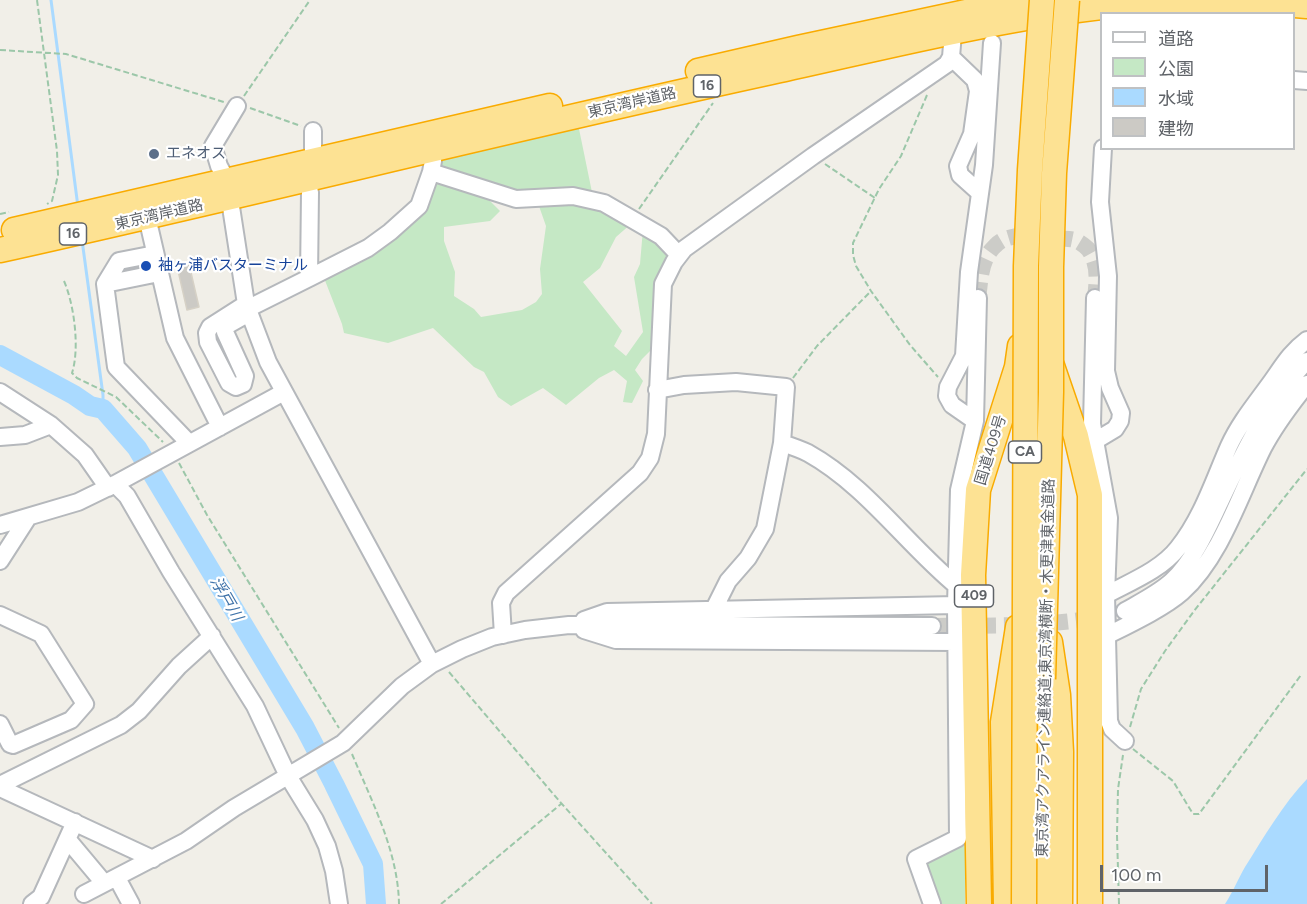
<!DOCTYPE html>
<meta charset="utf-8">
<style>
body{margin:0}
#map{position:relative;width:1307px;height:904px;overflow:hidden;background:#f1efe8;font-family:Figtree,"Noto Sans JP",sans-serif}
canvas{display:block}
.legend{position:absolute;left:1100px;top:12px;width:195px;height:138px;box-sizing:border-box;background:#fff;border:2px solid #bfc1c3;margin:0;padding:8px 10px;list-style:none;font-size:18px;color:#5f6368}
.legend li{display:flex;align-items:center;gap:12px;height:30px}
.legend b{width:30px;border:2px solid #bfc1c3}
.scale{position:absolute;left:1100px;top:865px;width:168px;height:27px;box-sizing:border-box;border:3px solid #5f6368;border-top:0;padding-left:8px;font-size:18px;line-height:21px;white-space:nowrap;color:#5f6368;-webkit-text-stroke:4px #fff;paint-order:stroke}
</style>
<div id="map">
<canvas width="1307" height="904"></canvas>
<ul class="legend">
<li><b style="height:8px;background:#fff"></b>道路</li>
<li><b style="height:16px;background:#c5e8c5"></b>公園</li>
<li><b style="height:16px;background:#aadaff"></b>水域</li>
<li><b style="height:16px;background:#cccac5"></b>建物</li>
</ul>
<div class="scale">100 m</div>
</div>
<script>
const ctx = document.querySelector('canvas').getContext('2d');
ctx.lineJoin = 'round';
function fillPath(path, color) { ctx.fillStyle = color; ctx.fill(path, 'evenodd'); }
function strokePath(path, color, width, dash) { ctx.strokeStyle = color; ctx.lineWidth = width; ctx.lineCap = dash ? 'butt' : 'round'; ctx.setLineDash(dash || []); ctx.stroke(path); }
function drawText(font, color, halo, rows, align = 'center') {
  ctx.font = font + ' Figtree,"Noto Sans JP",sans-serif'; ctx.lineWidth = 4.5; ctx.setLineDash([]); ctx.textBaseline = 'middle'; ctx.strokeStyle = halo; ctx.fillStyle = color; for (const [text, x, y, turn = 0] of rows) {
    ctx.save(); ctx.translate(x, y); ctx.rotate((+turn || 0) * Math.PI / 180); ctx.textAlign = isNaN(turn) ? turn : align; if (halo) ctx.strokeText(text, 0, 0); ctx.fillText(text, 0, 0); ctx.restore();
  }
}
fillPath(new Path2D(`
 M 578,124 L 594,202 L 632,223 L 616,237 L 600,268 L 583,282 L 622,331 L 614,346 L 626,356 L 643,332 L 634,277 L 640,264 L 643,229 L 671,247 L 655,346 L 642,359 L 635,370 L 643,381 L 632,403 L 623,402 L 627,381 L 614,370 L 599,378 L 566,405 L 543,388 L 511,406 L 498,397 L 484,372 L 474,367 L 433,328 L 388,343 L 344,333 L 342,324 L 324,278 L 370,251 L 434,178 L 484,195 L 500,211 L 490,221 L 444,227 L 444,241 L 455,272 L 454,296 L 474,309 L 481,317 L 522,310 L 536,302 L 542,294 L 540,269 L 546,226 L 533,189 L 507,193 L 434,170 L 435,156 Z
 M 965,841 L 965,904 L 936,904 L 925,876 L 925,858 Z`), '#c5e8c5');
fillPath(new Path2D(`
 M 1307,779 L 1307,904 L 1225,904 C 1233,892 1238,879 1245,867 C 1264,837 1283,804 1307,779 Z`), '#aadaff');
strokePath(new Path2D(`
 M 51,0 L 78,207
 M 82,240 L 103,395 L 103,409`), '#aadaff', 3);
strokePath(new Path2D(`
 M 0,355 L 74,395 L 90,406 L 103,409 L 137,448 L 305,728 L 334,784 L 373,864 L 376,904`), '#aadaff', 20);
const building = new Path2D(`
 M 189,264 L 199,307 L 187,310 L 177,266 Z`);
fillPath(building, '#cccac5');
strokePath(building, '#d6d1c6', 1.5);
strokePath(new Path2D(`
 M 978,298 C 981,279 980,260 995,246 C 1010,230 1038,237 1058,239 C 1064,239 1071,238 1077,241 C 1080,242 1085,246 1088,249 C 1099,264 1097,281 1095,298
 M 932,626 C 996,625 1063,628 1125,611`), '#ccccc8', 16, [16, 8]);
const minor = new Path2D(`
 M 951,57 L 975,80 L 978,91 L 972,134 L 958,166 L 960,175 L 980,193
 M 1294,80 L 1307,81
 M 237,106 L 213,146 L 219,166 L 227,181 L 246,304 L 268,362 L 432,664
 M 313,131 L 313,152
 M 431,172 L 516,199 L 573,196 L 604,203 L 661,236 L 679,255
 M 147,217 L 175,338 L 220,427
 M 155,254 L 119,261 L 105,284 L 116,367 L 189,443
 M 309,278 L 368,248 L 390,232 L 419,206 L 431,172 L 433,161
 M 105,284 L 159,273
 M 1095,298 L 1092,424 L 1109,518 L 1106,595 L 1109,721 L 1112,729 L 1125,741
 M 246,304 L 210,327 L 207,333 L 208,342 L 229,383 L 236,387 L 243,384 L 245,376 L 225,332 L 226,326 L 249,313
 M 247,309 L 309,278 L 310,192
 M 657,390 L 684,385 L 736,382 L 786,387 L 782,443 L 765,529 L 748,558 L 728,581 L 713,611
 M 0,392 L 51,425 L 85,455 L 108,488
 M 975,421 L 952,405 L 947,396 L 948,387 L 964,356 L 969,272 L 984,165 L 992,43
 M 0,437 L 25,435 L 51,425
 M 1095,441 L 1115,429 L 1120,421 L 1121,413 L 1110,388 L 1106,371 L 1108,276 L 1100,202 L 1103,148
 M 782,443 C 791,446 800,449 808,453 C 867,486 906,544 957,586
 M 115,484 L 127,496 L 171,572 L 255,706 L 288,776 L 315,820 L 327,846 L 334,871 L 339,904
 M 0,525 L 78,502 L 115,484 L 284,392
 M 0,561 L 27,519
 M 1106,595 C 1130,582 1161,570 1178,548 C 1202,518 1214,480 1229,446 C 1240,422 1257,402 1272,381 C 1284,364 1291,352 1307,340
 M 1125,611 C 1141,602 1159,593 1172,581 C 1194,560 1207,529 1220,502 C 1244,452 1267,401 1307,361
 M 0,615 L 41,634 L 85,704 L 71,720 L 13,745 L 10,744 L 0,724
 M 584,620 L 607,612 L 956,605
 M 584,630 L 616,640 L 957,642
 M 503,635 L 501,603 L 506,593 L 640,473 L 650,458 L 656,434 L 663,284 L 674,262 L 684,249 L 813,156 L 947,64 L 951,57 L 953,33
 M 1106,636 C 1128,625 1164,608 1182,592 C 1221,557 1240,494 1263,448 C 1275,425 1291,404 1307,384
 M 0,785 L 121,725 L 139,711 L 179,666 L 212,636
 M 0,788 L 153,859
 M 68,840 L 104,883
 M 117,878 L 131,904
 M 84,894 L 186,841 L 234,808 L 343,743 L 402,686 L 432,664 L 462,649 L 492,637 L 525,630 L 569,625 L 932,626
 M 32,904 L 41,897 L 75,822
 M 932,904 L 916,859 L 958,838 L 956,605 L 959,490 L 975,421 L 978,298`);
const highway = new Path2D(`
 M 698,71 L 798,48 L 1022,0
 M 14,230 L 550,106
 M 0,250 C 257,193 513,128 771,72 C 905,43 1042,6 1180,1 C 1222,0 1265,2 1307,6
 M 1052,366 L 1076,436 L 1090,495 L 1090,904
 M 1050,642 L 1058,695 L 1061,752 L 1060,904
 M 979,904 L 973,575 L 978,490 L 1017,367 L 1020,346
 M 1006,904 L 1003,722 L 1018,627
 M 1043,904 L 1043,709`);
strokePath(minor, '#b5b8bc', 20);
strokePath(highway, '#f9ab00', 27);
strokePath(new Path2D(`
 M 37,0 L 57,151 L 58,175 L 52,201 L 47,204
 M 0,50 L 66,54 L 224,102
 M 927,95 L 901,156 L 879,189 L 853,243 L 853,255 L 856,266 L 871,291 L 910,345 L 938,377
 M 244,96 L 310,0
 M 250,108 L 301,126
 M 825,164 L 875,198
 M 639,209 L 713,103
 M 0,214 L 9,212
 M 64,281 C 74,304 80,348 72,373 L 77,378 L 116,397 L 163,442
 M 793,378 L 817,346 L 871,291
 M 179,463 L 207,515 L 339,728
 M 449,672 L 561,803 L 652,904
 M 1130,727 L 1141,689 L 1165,651 L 1194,611 L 1307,469
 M 1133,749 L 1173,781 L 1193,814 L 1199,814 L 1301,675
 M 352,754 C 372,802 398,851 399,904
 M 441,904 L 561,804
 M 1119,904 L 1117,835 L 1118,789 L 1123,755`), '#9cc7a9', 2, [6, 3]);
strokePath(minor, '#fff', 16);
strokePath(highway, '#fde293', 24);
const highwayBridge = new Path2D(`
 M 1043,679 L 1051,392 L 1051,267 L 1054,173 L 1067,0
 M 1024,904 L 1026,266 L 1030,170 L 1042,0`);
strokePath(highwayBridge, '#f9ab00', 27, []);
strokePath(highwayBridge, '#fde293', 24);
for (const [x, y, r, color] of [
 [154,154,6,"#5c6f8a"],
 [146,266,6,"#1a4fb4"]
]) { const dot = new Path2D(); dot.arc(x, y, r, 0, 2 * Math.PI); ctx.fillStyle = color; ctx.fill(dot); strokePath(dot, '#fff', 2); }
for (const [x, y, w] of [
 [707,86,27],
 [73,234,27],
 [1025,452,33],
 [974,596,39]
]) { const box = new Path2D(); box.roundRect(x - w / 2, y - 11, w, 22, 4.5); ctx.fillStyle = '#fff'; ctx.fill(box); strokePath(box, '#5f6368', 1.5); }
drawText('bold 14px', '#5f6368', null, [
 ["16",707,86],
 ["16",73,234],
 ["CA",1025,452],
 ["409",974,596]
]);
drawText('15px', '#5f6368', '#fff', [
 ["東京湾岸道路",632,103,-13],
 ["東京湾岸道路",159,215,-13],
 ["国道409号",991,450,-73],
 ["東京湾アクアライン連絡道;東京湾横断・木更津東金道路",1046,668,-89]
]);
drawText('15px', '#4e5e75', '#fff', [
 ["エネオス",166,154]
], 'left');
drawText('15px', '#164399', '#fff', [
 ["袖ヶ浦バスターミナル",158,266]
], 'left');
drawText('italic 16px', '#4174aa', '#fff', [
 ["浮戸川",226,599,60]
]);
</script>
